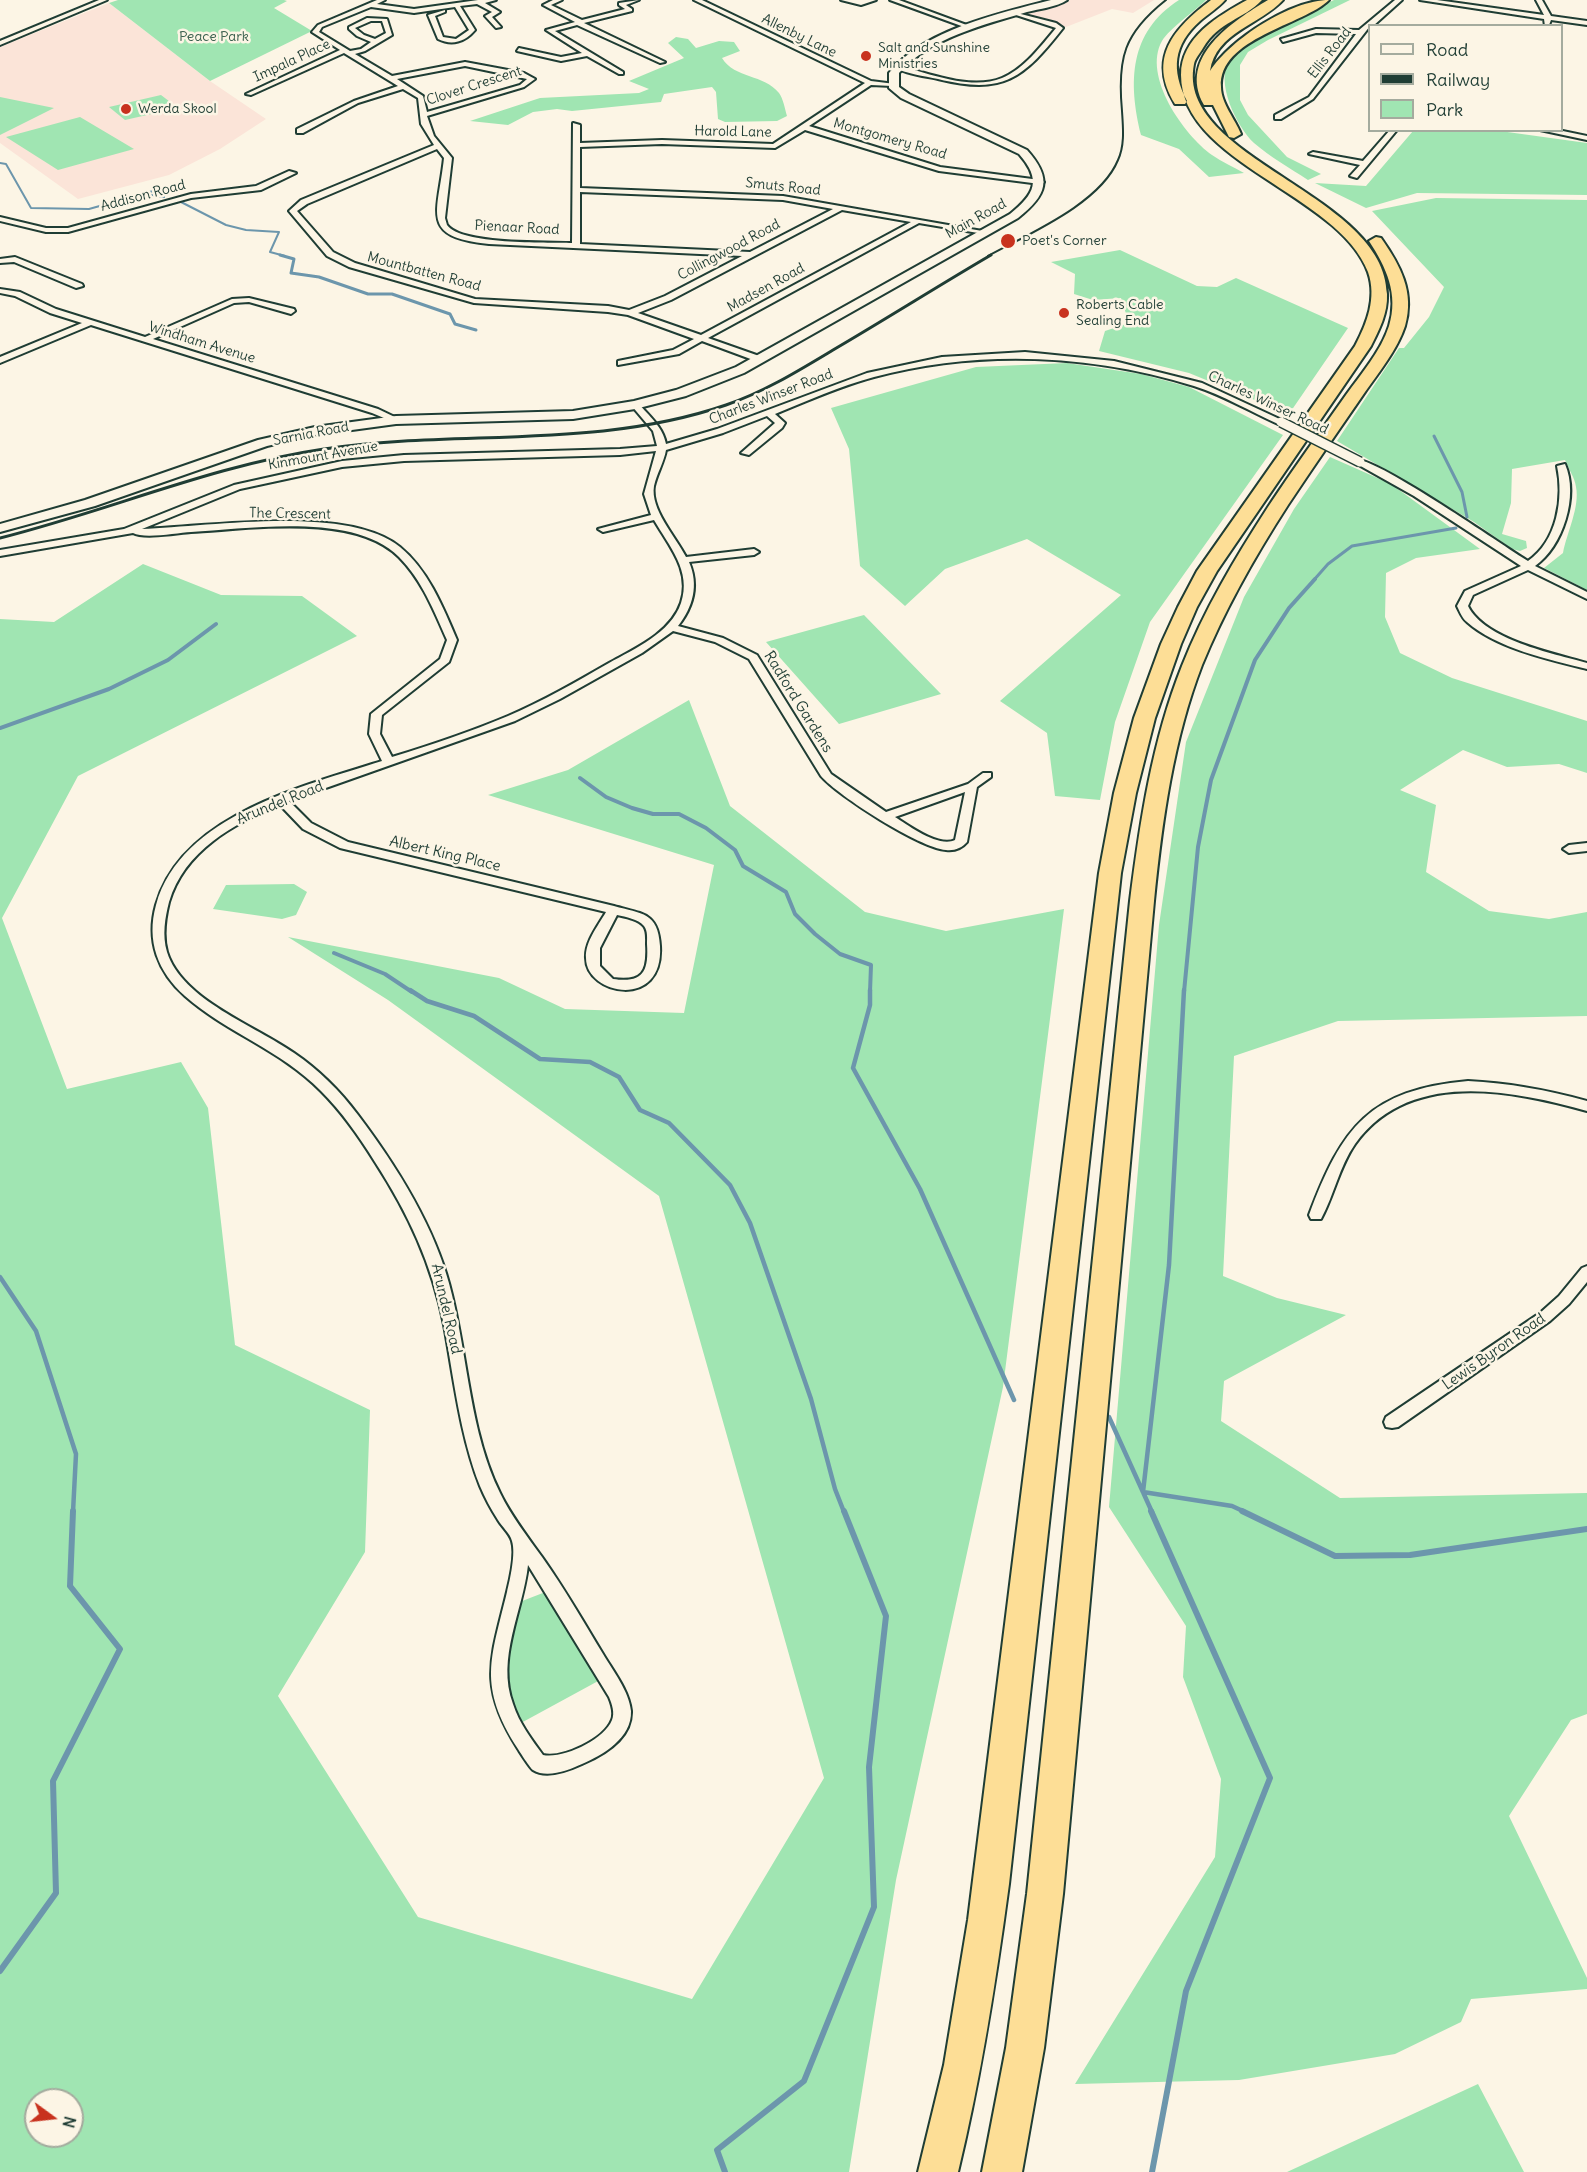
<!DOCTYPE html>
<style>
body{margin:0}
#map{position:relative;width:1587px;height:2172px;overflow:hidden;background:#fcf5e5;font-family:Delius,sans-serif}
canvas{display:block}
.legend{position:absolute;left:1368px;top:24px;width:195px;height:108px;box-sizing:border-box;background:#fcf5e5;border:2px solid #a4ab9e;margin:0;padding:8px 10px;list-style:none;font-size:18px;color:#1f3d34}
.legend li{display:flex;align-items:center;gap:12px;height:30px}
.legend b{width:30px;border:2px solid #a4ab9e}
.north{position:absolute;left:24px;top:2088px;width:60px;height:60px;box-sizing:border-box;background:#fcf5e5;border:2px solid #a4ab9e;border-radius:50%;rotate:105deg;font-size:16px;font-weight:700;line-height:24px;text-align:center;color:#1f3d34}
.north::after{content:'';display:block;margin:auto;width:21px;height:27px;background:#c8321e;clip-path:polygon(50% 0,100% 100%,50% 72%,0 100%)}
</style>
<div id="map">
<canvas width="1587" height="2172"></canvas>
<ul class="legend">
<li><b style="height:8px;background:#fcf5e5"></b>Road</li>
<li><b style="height:8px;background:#1f3d34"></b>Railway</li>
<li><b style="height:16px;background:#a0e5b2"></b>Park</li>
</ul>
<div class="north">N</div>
</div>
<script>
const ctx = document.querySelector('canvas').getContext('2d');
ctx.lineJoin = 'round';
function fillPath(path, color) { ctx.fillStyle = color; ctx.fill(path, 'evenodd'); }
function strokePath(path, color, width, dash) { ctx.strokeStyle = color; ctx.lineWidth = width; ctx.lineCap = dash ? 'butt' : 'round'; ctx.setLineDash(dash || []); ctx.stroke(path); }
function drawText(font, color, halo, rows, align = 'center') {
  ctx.font = font + ' Delius,sans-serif'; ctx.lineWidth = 5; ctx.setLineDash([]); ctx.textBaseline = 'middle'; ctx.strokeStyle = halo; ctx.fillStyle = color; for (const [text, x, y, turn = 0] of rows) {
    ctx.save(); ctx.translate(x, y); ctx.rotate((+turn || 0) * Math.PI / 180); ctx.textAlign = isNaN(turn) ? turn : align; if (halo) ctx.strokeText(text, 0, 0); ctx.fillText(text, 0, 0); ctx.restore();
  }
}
fillPath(new Path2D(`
 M 1069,0 L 1154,0 L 1133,13 L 1112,9 L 1066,27 L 1019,13 Z
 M 109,3 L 210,81 L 266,119 L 220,149 L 169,175 L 78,199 L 0,143 L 0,47 Z`), '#fbe4d8');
fillPath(new Path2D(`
 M 118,0 L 284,0 L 287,1 L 274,8 L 312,31 L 210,81 L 109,3 Z
 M 1179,0 L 1206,0 C 1195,11 1170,28 1162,41 C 1142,76 1184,135 1212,155 C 1222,162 1234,167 1244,173 L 1209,177 L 1179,149 L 1141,135 C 1128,82 1129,32 1179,0 Z
 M 1334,0 L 1350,0 L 1268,40 L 1248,52 L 1240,65 L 1240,100 L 1248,115 L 1287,157 L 1321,174 L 1308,180 C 1290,168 1270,157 1254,143 C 1237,127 1214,81 1230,60 C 1242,44 1312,11 1334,0 Z
 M 676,37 L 688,39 L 696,48 L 719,41 L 734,42 L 740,51 L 722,58 C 735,79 764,74 779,93 C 783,98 785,109 787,116 L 777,121 L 725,122 L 718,119 L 716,92 L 712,87 L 664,94 L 661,102 L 572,111 L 557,109 L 533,112 L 508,125 L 470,121 L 540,98 L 639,93 L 649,89 L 629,81 L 684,58 L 668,43 Z
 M 161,95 L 178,108 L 125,120 L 109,107 Z
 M 0,97 L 54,108 L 0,135 Z
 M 80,117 L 134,149 L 58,170 L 6,137 Z
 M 1413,131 L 1500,131 L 1587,143 L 1587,195 L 1417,193 L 1366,208 L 1315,183 L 1366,186 Z
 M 1436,198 L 1587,200 L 1587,590 L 1544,568 L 1563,553 C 1567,532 1580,507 1576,487 C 1575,478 1568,468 1565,460 L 1512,469 L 1511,503 L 1502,534 L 1526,541 L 1527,548 L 1520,551 L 1512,549 L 1474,522 L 1337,441 L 1399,348 L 1404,348 L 1429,317 L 1444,287 L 1372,211 Z
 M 1120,250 L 1197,286 L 1217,287 L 1236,278 L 1348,328 L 1289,414 L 1189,373 L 1099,351 L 1105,331 L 1129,323 L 1121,298 L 1093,300 L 1074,294 L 1075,274 L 1051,262 Z
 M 1067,363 L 1141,374 L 1189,387 L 1283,435 L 1150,622 L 1115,722 L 1100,800 L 1055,796 L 1047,733 L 1000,701 L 1121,595 L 1027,539 L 945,569 L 905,606 L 860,566 L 849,449 L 831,408 L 976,367 Z
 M 1330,457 L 1391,484 L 1480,549 L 1416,558 L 1386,573 L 1385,617 L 1400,653 L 1452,678 L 1587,721 L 1587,773 L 1559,764 L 1507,767 L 1463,750 L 1400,790 L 1436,805 L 1426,872 L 1489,911 L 1549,919 L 1587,912 L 1587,1016 L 1338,1021 L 1234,1056 L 1223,1276 L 1277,1298 L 1346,1315 L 1224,1381 L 1221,1421 L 1340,1498 L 1587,1493 L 1587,1714 L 1571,1720 L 1509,1816 L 1587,1978 L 1587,1989 L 1471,1999 L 1461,2022 L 1395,2054 L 1239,2080 L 1075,2084 L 1215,1857 L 1221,1779 L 1183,1677 L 1186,1626 L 1109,1507 L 1159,925 L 1186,742 L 1244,597 L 1294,509 Z
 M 143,564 L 221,595 L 302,596 L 357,636 L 78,776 L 2,918 L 67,1089 L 181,1062 L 208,1108 L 235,1345 L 370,1410 L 365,1552 L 278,1696 L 418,1917 L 692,1999 L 824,1778 L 659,1196 L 388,1000 L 288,937 L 499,978 L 565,1009 L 684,1013 L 714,865 L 488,795 L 568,770 L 689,700 L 730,806 L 865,912 L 946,931 L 1064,909 L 1003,1387 L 896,1880 L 849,2172 L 0,2172 L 0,619 L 54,622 ZM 36,2100 L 72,2100 L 72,2136 L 36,2136 Z
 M 864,615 L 941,694 L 839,724 L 766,642 Z
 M 294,884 L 307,892 L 296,915 L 282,919 L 213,909 L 226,885 Z
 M 548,1591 L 600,1680 L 521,1723 C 497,1678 507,1650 517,1603 Z
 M 1478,2084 L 1524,2172 L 1287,2172 Z`), '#a0e5b2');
strokePath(new Path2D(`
 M 0,163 L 6,164 L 31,208 L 89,209 L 153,191
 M 146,194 L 164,197
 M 181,202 L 226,225 L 246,230 L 279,232 L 270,252 L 285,256`), '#6c96ac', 2);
strokePath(new Path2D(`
 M 280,255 L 294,259 L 291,273 L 319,277 L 368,294 L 392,294 L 450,314 L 455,324 L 476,330
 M 1434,436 L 1462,492 L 1467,517
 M 1313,581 L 1328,564 L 1352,546 L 1456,528`), '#6c96ac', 3);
strokePath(new Path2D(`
 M 0,728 L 109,689 L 168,660 L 216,624
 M 580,778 L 606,797 L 632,808 L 653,814 L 679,814 L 706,828 L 735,850 L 743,866 L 786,892 L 795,914 L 815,934 L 840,954 L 871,965 L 870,992
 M 334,953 L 385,974 L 412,992
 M 1184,992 L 1198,847 L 1211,780 L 1255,660 L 1289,608 L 1315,579`), '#6c96ac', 4);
strokePath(new Path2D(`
 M 410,990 L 427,1001 L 474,1016 L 540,1059 L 590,1062 L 619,1077 L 640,1110 L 669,1123 L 730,1185 L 750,1223 L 811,1399 L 835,1489 L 844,1512
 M 870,990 L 870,1005 L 853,1068 L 920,1189 L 1014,1400
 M 1184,990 L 1169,1265 L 1143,1492 L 1232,1506 L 1245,1512
 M 0,1277 L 36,1331 L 76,1454 L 73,1512
 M 1109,1417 L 1152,1512`), '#6c96ac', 4.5);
strokePath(new Path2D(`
 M 1151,1511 L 1270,1778 L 1186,1991 L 1152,2172
 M 1242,1511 L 1335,1556 L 1410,1555 L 1587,1529
 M 0,1971 L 56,1893 L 53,1781 L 120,1649 L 70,1586 L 73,1511
 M 725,2172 L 717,2150 L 804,2081 L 874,1907 L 869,1767 L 886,1616 L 844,1511`), '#6c96ac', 6);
const street = new Path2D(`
 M 99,0 L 107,0 L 0,45 L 0,41 Z
 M 377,0 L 385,0 L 377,4 L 414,9 L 478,0 L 496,0 L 485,3 L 500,12 L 492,17 L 501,27 L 496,28 L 485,16 L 492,12 L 477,4 L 460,6 L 475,30 C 465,42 452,46 438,39 L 428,15 L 445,10 L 445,12 L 435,16 L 443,37 L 456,39 L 469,30 L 455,7 L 414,13 L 371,7 L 322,27 L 319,32 L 350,51 L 361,49 L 371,42 L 357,36 L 349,29 L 349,27 L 367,18 L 387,19 L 392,35 L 365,51 L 355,54 L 392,76 L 465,62 L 524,73 L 535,79 L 524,87 L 427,116 L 434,136 L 452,158 L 445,218 L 447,225 C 461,245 546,242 572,243 L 573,123 L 580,125 L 580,143 L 662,140 L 773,144 L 865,83 L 694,0 L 702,0 L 871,81 L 895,84 L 892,86 L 871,85 L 809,126 L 940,167 L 1040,180 L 1044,182 L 1040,184 L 939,171 L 805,130 L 775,148 L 662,144 L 580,147 L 580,188 L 783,196 L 988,232 L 984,234 L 919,223 L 708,338 L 762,357 L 762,361 L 756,361 L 702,341 L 679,354 L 618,365 L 618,361 L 673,350 L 694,339 L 628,315 L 608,312 L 474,303 L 349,267 L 327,256 L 289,211 L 301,200 L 434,145 L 421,124 L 418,98 L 403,89 L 358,103 L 303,133 L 297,133 L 297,129 L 354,101 L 398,86 L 344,53 L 251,95 L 246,94 L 340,50 L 312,32 L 318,25 ZM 371,21 L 382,21 L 386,33 L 375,39 L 364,35 L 355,28 ZM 465,66 L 527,79 L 520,85 L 427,112 L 423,96 L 397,79 ZM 437,149 L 444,158 C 438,214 419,237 489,244 L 742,256 L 665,296 L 629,310 L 608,306 L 475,299 L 355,263 L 333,252 L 297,211 L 307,204 ZM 580,192 L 783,200 L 833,209 L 750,252 L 580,244 ZM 842,210 L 911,222 L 701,335 L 638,313 L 671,300 Z
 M 553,0 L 562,0 L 551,5 L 582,20 L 625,9 L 619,5 L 619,3 L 639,0 L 626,5 L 632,9 L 632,11 L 584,23 L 665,62 L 660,63 L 577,25 L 555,31 L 623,72 L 623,74 L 619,74 L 587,56 L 561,61 L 517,51 L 519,48 L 561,57 L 582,53 L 546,30 L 575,22 L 543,5 Z
 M 841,0 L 876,0 L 861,5 Z
 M 890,0 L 899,0 L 972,27 L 967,28 Z
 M 1395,0 L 1402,0 L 1373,26 L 1370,26 L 1313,99 L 1281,119 L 1275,119 L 1275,115 L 1309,97 L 1356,34 L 1316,33 L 1283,42 L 1281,39 L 1316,29 L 1359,30 Z
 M 1420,0 L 1437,0 L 1544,15 L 1536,0 L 1542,0 L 1551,16 L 1587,21 L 1587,25 L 1551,20 L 1549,25 L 1545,26 L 1544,19 Z
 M 1013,12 L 1056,23 L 1063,28 C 1023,79 1003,95 938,79 C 924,76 906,74 894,67 L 897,65 C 928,73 971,91 1002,78 C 1024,69 1041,46 1056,28 L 1013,14 Z
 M 1390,130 L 1397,130 L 1357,178 L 1350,176 L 1360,165 L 1309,154 L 1313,152 L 1363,161 Z
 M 1540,130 L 1558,130 L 1587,136 L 1587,140 Z
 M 289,171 L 296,173 L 261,190 L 191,198 L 68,232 L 46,232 L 0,221 L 0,217 L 46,228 L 68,228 L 191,194 L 256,186 Z
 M 15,257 L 82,284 L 83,286 L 76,288 L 14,262 L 0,263 L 0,259 Z
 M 0,289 L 20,292 L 56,309 L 145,337 L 232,299 L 249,298 L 294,309 L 295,311 L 291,314 L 249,302 L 234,303 L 153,339 L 378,409 L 401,420 L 396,423 L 372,413 L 91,325 L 0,363 L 0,357 L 82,323 L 50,313 L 15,296 L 0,293 Z
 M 1025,352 L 1114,361 L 1202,383 L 1286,422 L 1278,424 C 1251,412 1223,395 1194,386 C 1091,354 979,349 874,377 C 840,386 807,401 775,414 L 785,423 L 782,428 L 749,455 L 741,453 L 775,423 L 767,416 L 723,433 L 666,450 C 664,462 657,473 654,486 C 650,509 675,536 686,557 L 754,549 L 759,552 L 754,555 L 689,562 C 699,585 693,607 678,626 L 723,638 L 757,655 L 831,774 L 886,812 L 968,784 L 983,773 L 991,773 L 991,777 L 977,787 L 967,842 C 962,848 954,851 946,850 C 920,848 838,796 821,776 L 749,659 L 715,642 L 673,631 L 642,653 L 560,699 L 515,721 L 289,801 L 311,823 L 348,842 L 614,906 C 642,914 658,912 660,946 C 664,1010 586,995 586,958 C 585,942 598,926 606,912 L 340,848 L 303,829 L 280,805 C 234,823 184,851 169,902 C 165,918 162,935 167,952 C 182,1000 256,1026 294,1053 C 319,1070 340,1091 358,1115 C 398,1168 437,1230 452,1295 C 468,1360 470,1432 500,1493 C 511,1516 527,1536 542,1557 C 564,1588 583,1621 603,1654 C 613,1671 629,1691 631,1711 C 632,1738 603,1755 582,1764 C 569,1770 547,1779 533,1770 C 530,1768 520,1752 518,1749 C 477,1685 491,1659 507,1592 C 510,1580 516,1553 512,1541 C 510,1533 502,1527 498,1520 C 491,1509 485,1498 480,1486 C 460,1435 454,1379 444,1325 C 432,1264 408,1213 375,1162 C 359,1136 342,1112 321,1091 C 281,1050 227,1033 185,996 C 158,972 146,941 156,905 C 181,815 304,786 382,761 L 369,734 L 371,714 L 440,659 L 447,640 C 434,611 422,580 399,557 C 354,512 250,529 191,532 C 177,533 144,539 133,533 L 0,556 L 0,550 L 124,529 L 234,485 L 342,461 L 404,455 L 620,449 L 657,446 L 653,431 L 631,405 L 635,402 L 638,403 C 649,416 663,427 666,444 L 717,429 L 867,373 L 942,357 ZM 656,451 L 644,494 L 651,515 L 598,529 L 603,532 L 654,520 C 669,546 692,571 681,603 C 671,633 634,649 609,663 C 576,682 543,701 508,716 C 470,732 431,745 392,757 L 380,734 L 382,715 L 449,662 L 457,640 C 443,607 428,570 400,547 C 347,504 208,527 142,529 L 240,489 L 342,467 L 404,461 L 620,455 ZM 965,792 L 955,840 C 939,848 909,826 895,817 ZM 617,915 C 626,917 638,919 644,926 C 648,931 647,939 647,944 C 649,973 642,983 613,979 L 600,966 L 600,948 ZM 528,1565 L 609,1697 C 612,1704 615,1713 612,1720 C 604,1740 563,1759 543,1755 C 532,1740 519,1723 513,1704 C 496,1658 523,1611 528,1565 Z
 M 1357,460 C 1377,458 1502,545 1528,561 C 1557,541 1564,499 1557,466 L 1565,464 C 1579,496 1563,546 1535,566 L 1587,592 L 1587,599 L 1528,570 L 1473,595 L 1468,606 C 1485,640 1552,653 1587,663 L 1587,669 C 1550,660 1496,648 1467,622 C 1462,618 1460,612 1457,606 L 1465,591 L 1521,566 L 1414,496 L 1357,464 Z
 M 1587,843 L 1587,851 L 1569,853 L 1563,849 L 1569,845 Z
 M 1468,1081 C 1509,1083 1547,1090 1587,1101 L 1587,1111 C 1511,1090 1409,1069 1355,1144 C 1339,1167 1334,1195 1321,1219 L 1311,1219 L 1309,1215 C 1342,1127 1369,1090 1468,1081 Z
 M 1587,1266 L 1587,1282 L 1569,1304 L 1550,1321 L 1398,1427 L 1392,1428 L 1386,1427 L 1384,1422 L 1386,1417 L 1540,1313 L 1559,1296 L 1582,1268 Z`);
const secondary = new Path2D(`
 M 1051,0 L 1067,0 C 1057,7 1039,9 1027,12 C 983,25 930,38 899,73 L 899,87 L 909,94 L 1027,150 C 1053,179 1047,195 1018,218 L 744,373 L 686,396 L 635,409 L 573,419 L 396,424 L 315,435 L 267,446 L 95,506 L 0,532 L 0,524 L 85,500 L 258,440 L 315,427 L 396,416 L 573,411 L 634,401 L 676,390 L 736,367 L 1010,214 C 1035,194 1042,180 1019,154 L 901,98 L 889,88 L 889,73 C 923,30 1000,13 1051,0 Z`);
const highway = new Path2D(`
 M 1211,0 L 1225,0 C 1218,8 1208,14 1200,21 C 1173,45 1171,70 1187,101 L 1185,104 L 1175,104 C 1147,58 1174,28 1211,0 Z
 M 1247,0 L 1262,0 C 1243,20 1219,21 1203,48 C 1200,53 1195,59 1194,64 C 1175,159 1386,194 1387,294 C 1388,313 1379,330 1371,346 L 1217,571 L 1197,607 L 1181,644 L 1155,718 L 1136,793 L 1121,873 L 1009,1884 C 996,1981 981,2077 958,2172 L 918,2172 L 944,2065 L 968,1920 L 1099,873 L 1114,793 L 1134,718 L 1161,644 L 1178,607 L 1197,571 L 1355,346 C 1367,323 1377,298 1368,272 C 1339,194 1181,163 1181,75 C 1181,37 1218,16 1247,0 Z
 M 1268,0 L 1283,0 C 1260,25 1216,32 1210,71 C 1231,39 1291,0 1329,0 C 1304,25 1218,38 1221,87 C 1221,103 1235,119 1241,134 L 1234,138 L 1229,137 L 1213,105 L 1204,105 C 1177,57 1233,21 1268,0 Z
 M 1376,237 L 1381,238 C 1400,265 1415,292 1405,326 C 1397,350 1379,372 1365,392 C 1339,430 1313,467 1288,505 C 1255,556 1225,609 1202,665 C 1173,740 1162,822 1154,901 L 1063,1894 L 1044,2048 L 1022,2172 L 982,2172 L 1006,2048 L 1027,1894 L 1130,901 C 1140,822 1152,741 1182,666 C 1204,610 1235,558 1268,507 C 1293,469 1320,432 1346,395 C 1361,374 1381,351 1389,326 C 1399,294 1386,267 1369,241 Z`);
strokePath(street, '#1f3d34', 4);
strokePath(secondary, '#1f3d34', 4);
strokePath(highway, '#1f3d34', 4);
fillPath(street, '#fcf5e5');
fillPath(secondary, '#fcf5e5');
fillPath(highway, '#fdde96');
strokePath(new Path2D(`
 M 988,256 C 1028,234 1100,204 1118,160 C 1125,145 1123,127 1122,111 C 1117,58 1124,33 1166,0`), '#1f3d34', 2);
strokePath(new Path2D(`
 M 0,538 C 108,511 214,465 324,449 C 458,429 595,450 726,405 C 764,392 798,371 833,350 C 886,319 938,286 991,255`), '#1f3d34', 3);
const streetBridge = new Path2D(`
 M 1281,422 L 1360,462`);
strokePath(streetBridge, '#1f3d34', 12, []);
strokePath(streetBridge, '#fcf5e5', 9);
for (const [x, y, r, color] of [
 [866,56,6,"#c8321e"],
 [126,109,6,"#c8321e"],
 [1008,241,8,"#c8321e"],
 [1064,313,6,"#c8321e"]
]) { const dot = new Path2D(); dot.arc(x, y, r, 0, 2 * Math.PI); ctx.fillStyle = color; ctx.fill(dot); strokePath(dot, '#fcf5e5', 2); }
drawText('14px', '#1f3d34', '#fcf5e5', [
 ["Allenby Lane",799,36,26],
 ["Ellis Road",1330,53,-52],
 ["Impala Place",292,61,-25],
 ["Clover Crescent",474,86,-18],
 ["Harold Lane",733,132,1],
 ["Montgomery Road",890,139,16],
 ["Smuts Road",783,187,6],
 ["Addison Road",143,196,-15],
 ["Main Road",976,219,-29],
 ["Pienaar Road",517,228,3],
 ["Collingwood Road",729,250,-28],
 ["Mountbatten Road",424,272,15],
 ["Madsen Road",766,288,-29],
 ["Windham Avenue",202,343,17],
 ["Charles Winser Road",771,397,-21],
 ["Charles Winser Road",1268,403,25],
 ["Sarnia Road",311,434,-11],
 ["Kinmount Avenue",323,456,-10],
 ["The Crescent",290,514,1]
]);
drawText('14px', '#395f4d', '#fcf5e5', [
 ["Peace Park",214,37]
]);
drawText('14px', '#1f3d34', '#fcf5e5', [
 ["Salt and Sunshine",878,48],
 ["Ministries",878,64],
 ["Werda Skool",138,109],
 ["Poet's Corner",1022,241],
 ["Roberts Cable",1076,305],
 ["Sealing End",1076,321]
], 'left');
drawText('15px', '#1f3d34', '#fcf5e5', [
 ["Radford Gardens",798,702,58],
 ["Arundel Road",280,803,-22],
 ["Albert King Place",445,854,13],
 ["Arundel Road",446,1309,77],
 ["Lewis Byron Road",1494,1352,-35]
]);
</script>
